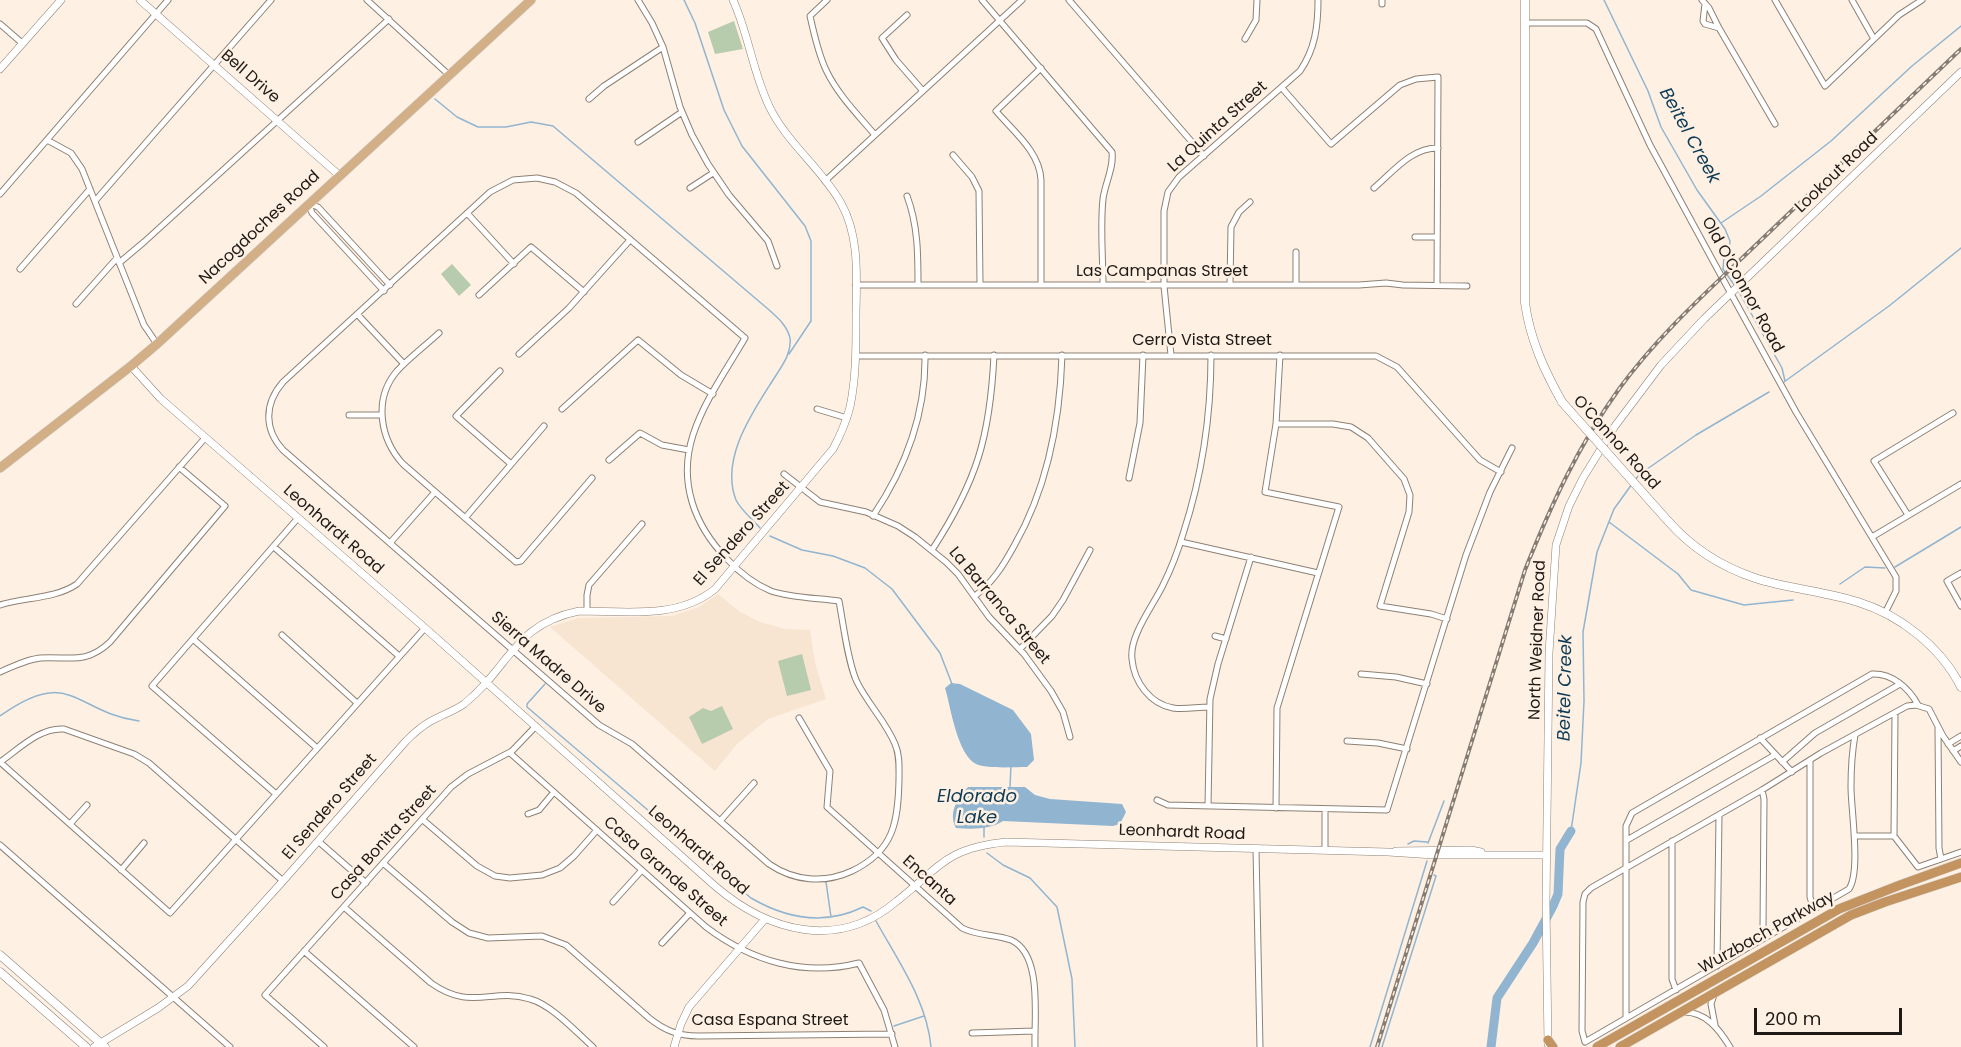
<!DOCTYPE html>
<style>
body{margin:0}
#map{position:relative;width:1961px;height:1047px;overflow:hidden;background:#fef0e3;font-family:Poppins,sans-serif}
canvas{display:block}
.scale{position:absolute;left:1754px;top:1008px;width:148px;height:27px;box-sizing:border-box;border:3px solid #1f1a16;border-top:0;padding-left:8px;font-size:18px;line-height:21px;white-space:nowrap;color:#1f1a16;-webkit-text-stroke:4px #fef0e3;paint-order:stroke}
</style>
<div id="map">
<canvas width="1961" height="1047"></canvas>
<div class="scale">200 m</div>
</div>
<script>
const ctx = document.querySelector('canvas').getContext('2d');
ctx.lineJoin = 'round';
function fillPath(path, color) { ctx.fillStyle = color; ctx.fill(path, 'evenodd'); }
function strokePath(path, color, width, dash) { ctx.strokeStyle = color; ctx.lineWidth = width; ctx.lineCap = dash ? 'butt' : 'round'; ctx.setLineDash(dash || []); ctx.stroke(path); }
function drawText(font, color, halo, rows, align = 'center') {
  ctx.font = font + ' Poppins,sans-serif'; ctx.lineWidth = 5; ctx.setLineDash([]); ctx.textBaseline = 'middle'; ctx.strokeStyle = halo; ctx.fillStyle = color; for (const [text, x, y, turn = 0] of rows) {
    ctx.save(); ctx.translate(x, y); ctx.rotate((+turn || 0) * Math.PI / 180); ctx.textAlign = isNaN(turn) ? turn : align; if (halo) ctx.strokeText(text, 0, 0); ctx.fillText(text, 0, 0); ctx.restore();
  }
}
fillPath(new Path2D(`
 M 718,594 L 740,612 L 760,622 L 785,629 L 810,630 L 815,663 L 826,699 L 768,719 L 738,743 L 715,771 L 550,627 L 578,618 L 672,616 L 699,607 Z`), '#f7e4d1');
fillPath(new Path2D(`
 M 734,21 L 743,49 L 715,54 L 708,32 Z
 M 452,264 L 471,285 L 459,296 L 441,274 Z
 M 802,654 L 811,690 L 787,696 L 778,661 Z
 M 722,706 L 733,729 L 702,744 L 689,717 L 703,708 L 711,711 Z`), '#b7cbad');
fillPath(new Path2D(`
 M 951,683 L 960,684 L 1013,710 L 1031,734 L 1034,760 L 1027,767 C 1014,767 987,769 976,764 C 957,754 951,708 945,688 Z
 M 968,787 L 1025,787 L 1035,795 L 1050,799 L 1122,804 L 1126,812 L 1120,824 L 1113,826 L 1003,821 C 990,830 971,829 956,828 C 948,813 957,799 968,787 Z`), '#91b5d0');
strokePath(new Path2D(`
 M 684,0 L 695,23 L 724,110 L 742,146 L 805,226 L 811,241 L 811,321 L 789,354
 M 1604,0 L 1648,91 L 1661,127 L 1697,190 L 1725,229 L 1730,241 L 1729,250 L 1724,258 L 1723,269 L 1735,286
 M 435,99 L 457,117 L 478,127 L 506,127 L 531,122 L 553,126 L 768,309 C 777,317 787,325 790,338 C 792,354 781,367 773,380 C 752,413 720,459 736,500 C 741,510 753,520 760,528
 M 1721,223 L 1761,196 L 1831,141 L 1912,66 L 1961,26
 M 1739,292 L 1782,368 L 1785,381
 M 1784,382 L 1889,306 L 1961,248
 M 1635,480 L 1640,474 L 1696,435 L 1769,392
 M 1609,522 L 1678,574 L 1691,590 L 1744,605 L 1793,600
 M 770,536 L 802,550 L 833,556 L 865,568 L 892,589 L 940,653 L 952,684
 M 1895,567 L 1961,527
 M 1840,584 L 1865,567 L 1885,568
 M 545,684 L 527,704 L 527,707 L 751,898 C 787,919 824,926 863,907 L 871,911
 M 0,716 C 71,665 74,712 139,721
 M 1010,787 L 1011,765
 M 984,826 L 984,837
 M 1571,831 L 1581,763 L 1584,701 L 1583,632 L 1597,552 L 1614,509 L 1632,484
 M 1428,843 L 1444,801
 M 1408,844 L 1414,841 L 1427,842
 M 987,853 L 1003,865 L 1030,878 L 1057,907 L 1072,979 L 1075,1047
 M 826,882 L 831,917
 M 876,921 C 898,961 927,1001 931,1047
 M 894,1026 L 924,1016
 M 1370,1047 L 1427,861
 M 1382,1047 L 1436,876 L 1434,875`), '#91b5d0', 1.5);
strokePath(new Path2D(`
 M 1491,1047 L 1497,998 L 1533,943 L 1553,906 L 1558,894 L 1560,849 L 1571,831`), '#91b5d0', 9);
const minor = new Path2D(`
 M 367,0 L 449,75
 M 638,0 L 652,23 L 663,47 L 680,107 L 692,135 L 708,164 L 729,195 L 768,241 L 777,266
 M 827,0 L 810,16 C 814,34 818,53 826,70 C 838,95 858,115 875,135
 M 982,0 L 1112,152 C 1114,168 1105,183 1103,199 C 1100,227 1103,257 1103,285
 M 1069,0 L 1204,156
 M 1382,0 L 1382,4
 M 1702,0 L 1709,8 L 1719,28 L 1775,124
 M 1775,0 L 1825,86 L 1899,15 L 1922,0
 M 1852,0 L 1874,39
 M 1705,4 L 1703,21 L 1705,24 L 1719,28
 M 907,15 L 882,38 L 896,60 L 923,91
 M 1525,23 L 1587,23 L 1596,29 L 1650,145 L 1718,270 L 1796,412 L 1896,577 L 1896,591 L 1885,613
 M 0,24 L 22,43
 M 1245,39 L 1256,20 L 1257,0
 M 1282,88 L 1331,144 L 1400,85 L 1416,79 L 1438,77 L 1437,285
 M 589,99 L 604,86 L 663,47
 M 47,140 L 71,153 L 82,169 L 144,325 L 157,344
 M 638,142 L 682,112
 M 953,155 L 972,177 L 979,191 L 980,285
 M 537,178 L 555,182 L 576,193 L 745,338 C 727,369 704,401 693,435 C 678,482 694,525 727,559 C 739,572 754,584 771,591 C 792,598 817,598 839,601 C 843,622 848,664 857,682 C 868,704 886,722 895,744 C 900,755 899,768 899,780 C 898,822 894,851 852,871 C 824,884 794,881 769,864 L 632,744 L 599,725 L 283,450 C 264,429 264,404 283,382 L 490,192 L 513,180 Z
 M 825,181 L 1022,0
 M 690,188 L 713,173
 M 1374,188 C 1394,171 1411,148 1438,148
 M 0,194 L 168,0
 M 907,196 C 918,225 918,254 918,285
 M 95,201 L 271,0
 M 309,204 L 312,213 L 384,291
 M 309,204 L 318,207 L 390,285
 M 467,213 L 514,264
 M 1415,237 L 1437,237
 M 1296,252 L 1296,285
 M 119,263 L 144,242 L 389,19
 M 20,269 L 90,189
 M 856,285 L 1359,285 L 1386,283 L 1403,285 L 1467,286
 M 1041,285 L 1041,180 C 1040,152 1013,131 996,111 L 1041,68
 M 1230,285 L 1231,227 L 1239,212 L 1250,202
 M 479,295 L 531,247 L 584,292
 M 76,304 L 117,258
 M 357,314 L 404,364
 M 439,333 C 425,346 410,357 397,371 C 373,399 380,439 403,464 L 516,562 L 521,561 L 592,478
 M 519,354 L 569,308 L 630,240
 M 1171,355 L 1164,286 L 1164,211 L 1168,192 L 1179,177 L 1300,71 C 1315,49 1318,27 1318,0
 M 856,356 L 1376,356 L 1397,367 L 1480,460 L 1501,472
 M 500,371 L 456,416 L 511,464
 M 562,409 L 638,340 L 681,375 L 713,394
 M 817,409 L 847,418
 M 349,415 L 382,415
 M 1276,424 L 1333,424 L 1351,427 L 1368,438 L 1404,479 L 1410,495 L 1409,512 L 1380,606 L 1431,614 L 1447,619
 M 609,460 L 640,433 L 662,445 L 689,450
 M 784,474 L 820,502 L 866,512 L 898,526 L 915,537 L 946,562 L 958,574 L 989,617 L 1024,654 L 1051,691 L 1063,712 L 1070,737
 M 1129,478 L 1140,423 L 1143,355
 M 1908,515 L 1874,461 L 1953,413
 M 873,516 C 906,467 926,415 925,355
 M 465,518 L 544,426
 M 1872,537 L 1961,484
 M 1181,542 L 1318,573
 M 390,543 L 435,492
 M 274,547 L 399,656
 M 932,550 C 977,481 990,437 994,355
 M 1961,573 L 1947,581 L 1961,606
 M 975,596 C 993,582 1003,566 1014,546 C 1048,487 1060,422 1062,355
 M 0,605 C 26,597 55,599 77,584 L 205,438
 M 587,611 L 587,595 L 589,585 L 642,524
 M 282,635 L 357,703
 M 1215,636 L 1226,639
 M 193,639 L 317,748
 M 1020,649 L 1052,616 L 1063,600 L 1090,550
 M 0,672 C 13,666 26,660 40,658 C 69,656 86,665 110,642 L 225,506 L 179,467
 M 1361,674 L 1396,677 L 1427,684
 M 1209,707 C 1197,707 1184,710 1173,708 C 1150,704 1134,682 1132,659 C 1129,636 1153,606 1163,585 C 1171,569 1178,551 1183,534 C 1202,476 1211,416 1211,355
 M 799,718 L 830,771 L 827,807 L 962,928 C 977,936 995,934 1011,940 C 1043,954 1034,1018 1035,1047
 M 1938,728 L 1939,848 L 1941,859
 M 1855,735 C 1852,752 1851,769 1851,787 C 1851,810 1861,871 1849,889 L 1585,1042 L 1582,1031 L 1583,902 L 1585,894 L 1591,888 L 1762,790 L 1821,753 L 1907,706 L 1916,705 L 1929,709 L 1943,736 L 1961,762
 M 1760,738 L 1792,772
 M 1347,741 L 1378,743 L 1407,749
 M 1948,744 L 1961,736
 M 1953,751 L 1961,746
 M 510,753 L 706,927 C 751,961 804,977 859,963 L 884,1010 L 895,1047
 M 1810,761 L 1810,897 L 1814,910
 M 0,762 L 170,913 L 425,628
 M 0,762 C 19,749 40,727 64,729 L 134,754 L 149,763 L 283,881
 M 1782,762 L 1815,733 L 1900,684
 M 1762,790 L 1764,799 L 1763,930 L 1766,937
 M 276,794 L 152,686 L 298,518
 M 1157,800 L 1168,805 L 1387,810 L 1466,555 L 1490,492 L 1512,448
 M 1208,806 L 1210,699 L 1218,664 L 1251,557
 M 1276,808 L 1277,708 L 1339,507 L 1265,492 L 1276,424 L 1280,355
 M 1325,809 L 1325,850
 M 528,814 L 539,810 L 554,792
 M 423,820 L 477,866 L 495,876 L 510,878 L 542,875 L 560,868 L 574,856 L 597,830
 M 720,821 L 754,783
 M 70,824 L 87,805
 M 1854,836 L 1894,836
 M 1894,836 L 1895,713
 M 1894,836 L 1918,867 L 1961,852
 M 1627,840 L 1775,755
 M 318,841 L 366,883
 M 1672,841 L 1672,979 L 1676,990
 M 0,845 L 230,1047
 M 1256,849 L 1260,1047
 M 383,863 L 452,922 L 469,933 L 488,938 L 542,936 L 566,945 L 649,1018 C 664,1030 678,1036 698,1036 L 892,1034
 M 121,870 L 144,843
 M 613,902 L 642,870
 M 344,907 L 431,983 C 472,1012 491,987 530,999 C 552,1005 576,1032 593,1047
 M 662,943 L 690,913
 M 304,951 L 414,1047
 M 1717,966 L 1719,815
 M 1714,995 L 1711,1004 L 1715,1025
 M 1684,1012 C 1706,1012 1719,1029 1730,1047
 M 1626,1018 L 1626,826 L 1632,813 L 1872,674 C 1892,673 1909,688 1918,705
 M 972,1033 L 1034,1031
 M 324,1047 L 265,995 L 451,787 L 468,774 L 512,751 L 536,726`);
const tertiary = new Path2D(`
 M 140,0 L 340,176
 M 0,69 L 61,0
 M 131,366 L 161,399 L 425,628 L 715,886 C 769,932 838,951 897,901 C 940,867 946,848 1006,842 L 1388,852 L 1434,855 L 1547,855
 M 1396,851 L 1471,850 L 1481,852
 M 1548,1044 L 1546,904 L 1549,653 L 1556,545 L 1569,506 L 1583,478 L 1615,426 L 1661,365 L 1704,319 L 1961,72
 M 94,1047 L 158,1008 L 188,986 L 283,881 L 406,741 C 414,733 422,726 431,721 C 442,715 454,711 464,704 C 510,667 514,624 579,611 C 624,611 677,620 715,589 L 833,449 C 840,436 846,422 850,407 C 856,378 856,349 856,320 C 856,281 861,239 841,203 C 822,169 788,144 770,108 C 753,74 749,35 733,0
 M 674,1047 L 681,1024 L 689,1007 L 765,919`);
const secondary = new Path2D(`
 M 1525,0 L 1525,303 C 1530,339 1544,370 1562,402
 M 1668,521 C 1691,547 1722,567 1755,578 C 1788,589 1824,591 1858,602 C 1900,615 1941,647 1961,687
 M 0,955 L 105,1047
 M 0,972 L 86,1047`);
const primary = new Path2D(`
 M 0,468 L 131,366 L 157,344 L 531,0`);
const trunk = new Path2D(`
 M 1548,1040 L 1553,1047
 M 1597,1047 L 1839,909 L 1900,885 L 1961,863
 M 1620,1047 L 1851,915 L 1885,902 L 1961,877`);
strokePath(minor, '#8d8175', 7);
strokePath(tertiary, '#8d8175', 8);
strokePath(secondary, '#8d8175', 9);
strokePath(primary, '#d7d6d5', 10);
strokePath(trunk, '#d7d6d5', 10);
strokePath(minor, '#fff', 5);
strokePath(tertiary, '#fff', 7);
strokePath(secondary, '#fff', 8);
strokePath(primary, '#d3af88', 9);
strokePath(trunk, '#c49460', 9);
const rail = new Path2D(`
 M 1377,1047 L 1525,570 C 1551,505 1578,446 1619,389 C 1659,334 1711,288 1760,241 C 1827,177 1894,113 1961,49`);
strokePath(rail, '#857c74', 4);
strokePath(rail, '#fef0e3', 1.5, [4.5]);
const secondaryBridge = new Path2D(`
 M 1562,402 L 1668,521`);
strokePath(secondaryBridge, '#8d8175', 9, []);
strokePath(secondaryBridge, '#fff', 8);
drawText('16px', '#1f1a16', '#fef0e3', [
 ["Bell Drive",250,77,41],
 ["La Quinta Street",1218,127,-42],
 ["Lookout Road",1837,173,-44],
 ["Nacogdoches Road",260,228,-43],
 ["Las Campanas Street",1162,272],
 ["Old O'Connor Road",1742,285,61],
 ["Cerro Vista Street",1202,341],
 ["O'Connor Road",1616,443,48],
 ["Leonhardt Road",333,530,41],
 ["El Sendero Street",742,534,-48],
 ["La Barranca Street",999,606,50],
 ["North Weidner Road",1538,640,-88],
 ["Sierra Madre Drive",548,663,41],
 ["El Sendero Street",330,807,-49],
 ["Leonhardt Road",1182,833,2],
 ["Casa Bonita Street",384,843,-48],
 ["Leonhardt Road",698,851,41],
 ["Casa Grande Street",665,872,41],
 ["Encanta",929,881,42],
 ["Wurzbach Parkway",1767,933,-29],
 ["Casa Espana Street",770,1021]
]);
drawText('italic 18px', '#0d3b56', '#fef0e3', [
 ["Beitel Creek",1689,136,61],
 ["Beitel Creek",1566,688,-89],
 ["Eldorado",977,797],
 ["Lake",977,818]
]);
</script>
